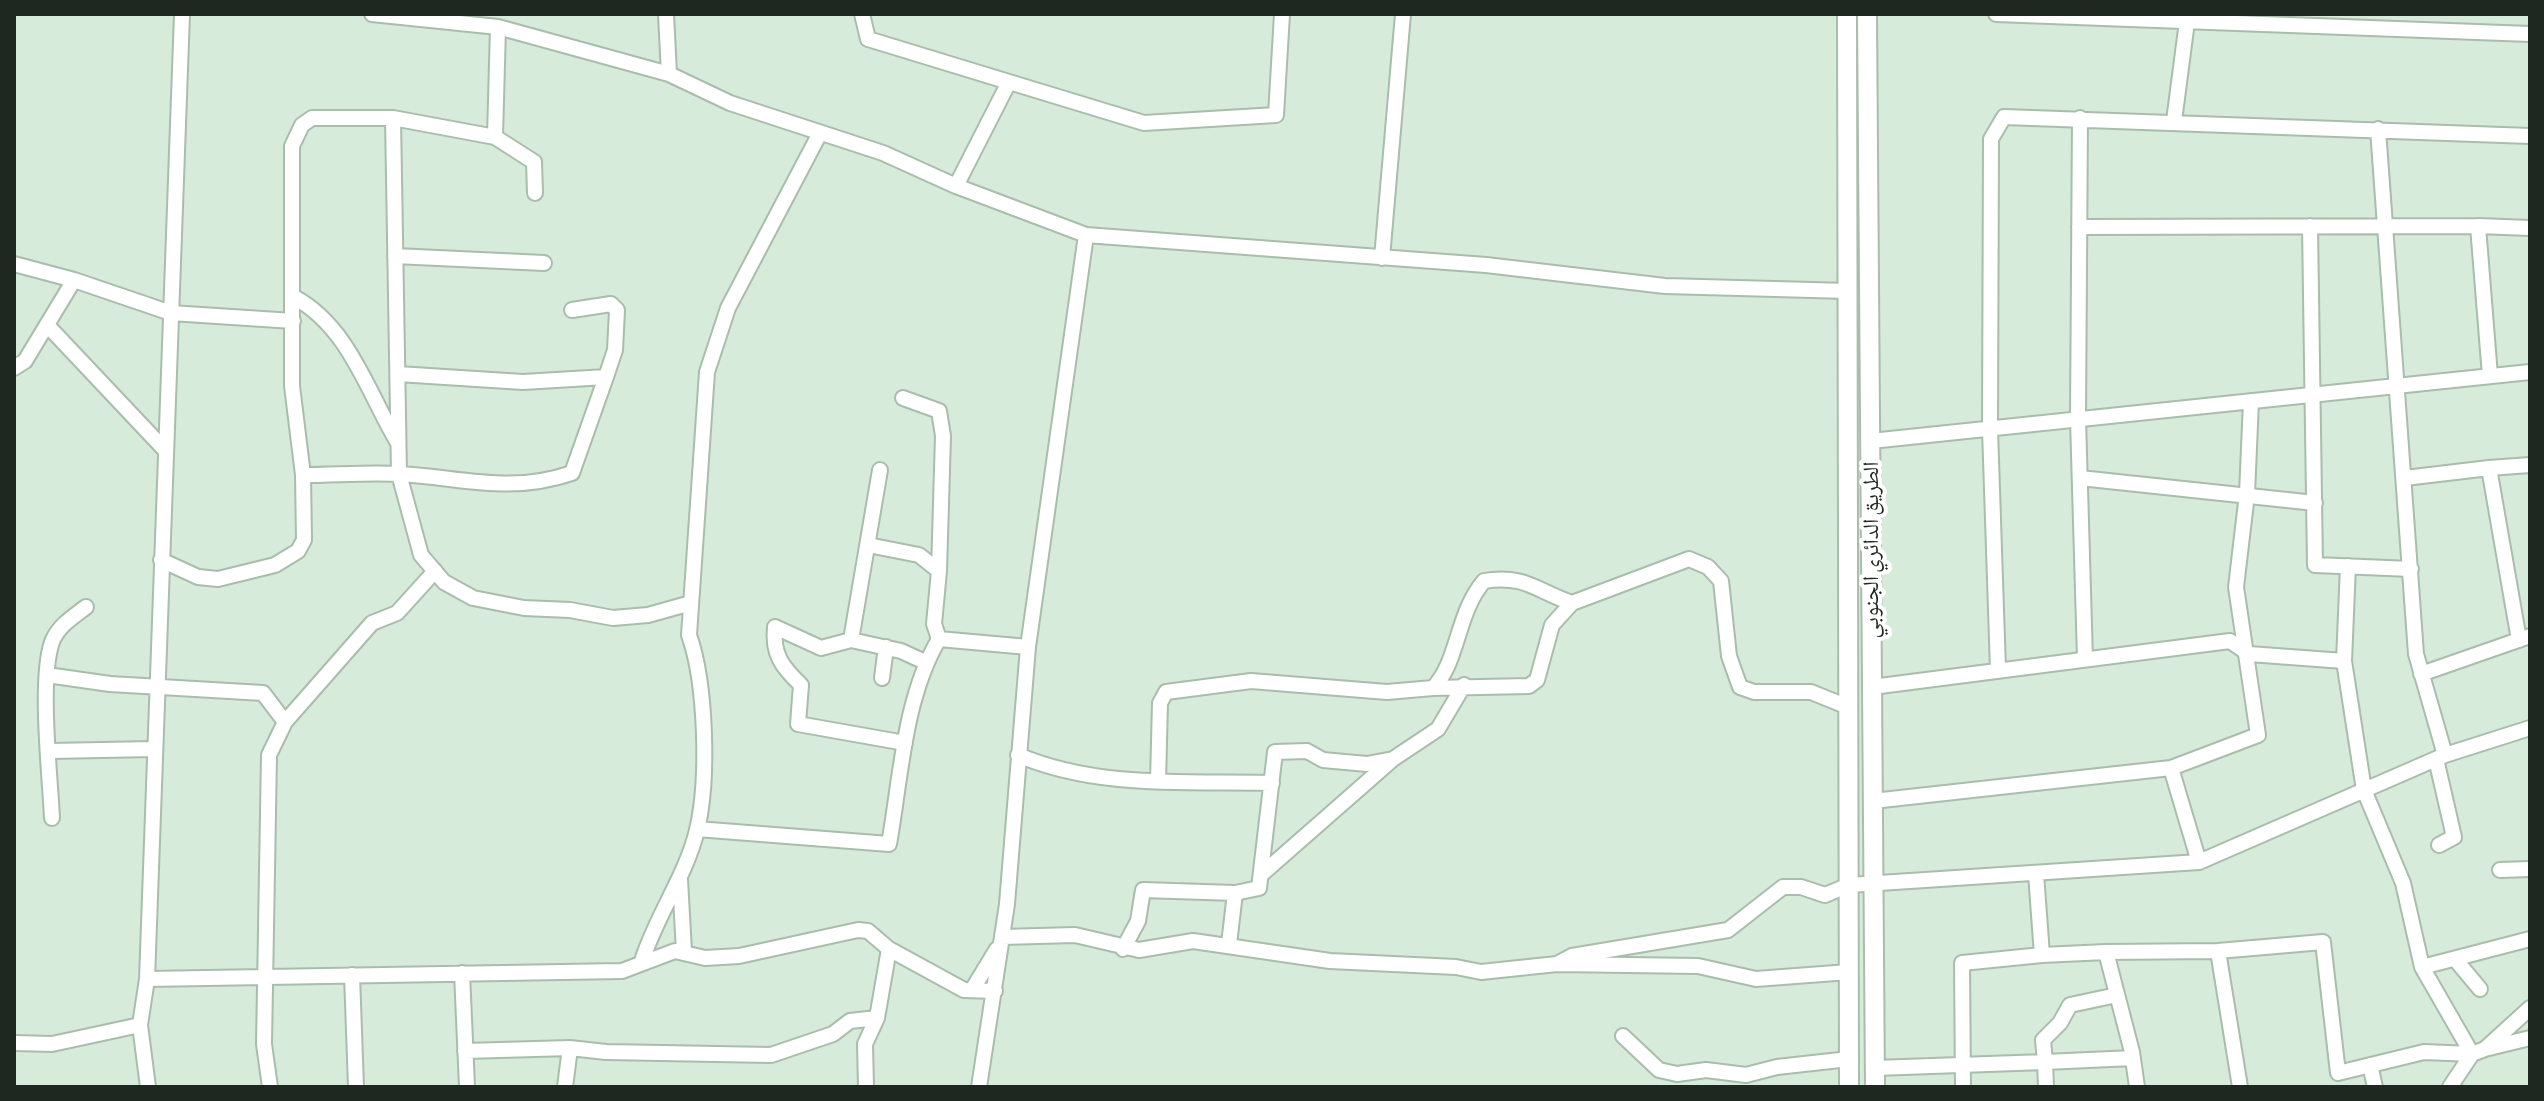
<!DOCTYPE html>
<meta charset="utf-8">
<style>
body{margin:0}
#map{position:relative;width:2544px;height:1101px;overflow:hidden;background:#d7ebda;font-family:"Asap Condensed",sans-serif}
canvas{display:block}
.frame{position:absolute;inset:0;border:16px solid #1f2721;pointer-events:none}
</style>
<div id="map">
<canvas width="2544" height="1101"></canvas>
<div class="frame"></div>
</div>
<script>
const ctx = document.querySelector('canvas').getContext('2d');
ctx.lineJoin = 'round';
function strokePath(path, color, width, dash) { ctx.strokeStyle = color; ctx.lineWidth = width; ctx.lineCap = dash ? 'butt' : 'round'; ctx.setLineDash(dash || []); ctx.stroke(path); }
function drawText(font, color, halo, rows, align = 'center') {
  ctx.font = font + ' "Asap Condensed","Noto Naskh Arabic",sans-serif'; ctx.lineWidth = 8; ctx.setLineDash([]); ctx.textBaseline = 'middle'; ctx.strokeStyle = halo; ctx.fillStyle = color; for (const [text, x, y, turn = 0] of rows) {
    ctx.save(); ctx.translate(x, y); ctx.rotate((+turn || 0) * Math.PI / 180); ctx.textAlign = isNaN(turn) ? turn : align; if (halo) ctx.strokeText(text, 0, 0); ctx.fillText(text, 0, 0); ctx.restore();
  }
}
const minor = new Path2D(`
 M 372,14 L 498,27 L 669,74 L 730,103 L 883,153 L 956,186 L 1086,235 L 1486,265 L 1665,286 L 1848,291
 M 666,14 L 669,74
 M 862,14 L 868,39 L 1009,82 L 956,186
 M 1996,14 L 2530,34
 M 498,27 L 495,137 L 534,162 L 535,193
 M 1009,82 L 1144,123 L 1276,115 L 1282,14
 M 393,118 L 399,474 L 421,555 L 444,582 L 473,598 L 524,608 L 570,610 L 613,618 L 648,615 L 691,603
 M 2080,118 L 2078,419 L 2085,659
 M 2174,121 L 2188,14
 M 2378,129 L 2416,654 L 2445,755
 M 2310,226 L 2315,565 L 2411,569
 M 2478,226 L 2530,228
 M 2079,227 L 2478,226 L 2490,376
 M 395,256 L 544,263
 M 1382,258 L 1403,14
 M 14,264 L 74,280 L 25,361 L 14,368
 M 74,280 L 171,313 L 293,321
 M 294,297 C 349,327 367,391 398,443
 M 48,326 L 165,450
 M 398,374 L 523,382 L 606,377 L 615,350 L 617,310 L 611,304 L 572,310
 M 903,398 L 939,411 L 943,436 L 939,571
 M 1871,441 L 2530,372
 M 303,475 C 335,475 369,472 401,474 C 463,478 511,494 572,473 L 606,377
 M 2080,478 L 2315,503
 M 2405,478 L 2489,468
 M 868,545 L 919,555 L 939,571 L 934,624 L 939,639
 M 161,560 L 198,577 L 218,579 L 275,565 L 298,551 L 304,540 L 303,475 L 292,386 L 292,146 L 302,125 L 312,118 L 393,118 L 495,137
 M 851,640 L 880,470
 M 2519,640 L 2489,468 L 2530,465
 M 1998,670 L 1990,429 L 1991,139 L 2004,117 L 2530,136
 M 2421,674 L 2530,636
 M 47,675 L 110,684 L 263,693 L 285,722
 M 882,678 L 886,647
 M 1872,687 L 2230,641 L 2249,654 L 2344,661 L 2348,566
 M 1433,688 L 1529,686 L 1537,680 L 1552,625 L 1572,603
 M 905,743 L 798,724 L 801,685 C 782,667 772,654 775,627 L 821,648 L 851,640 L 901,651 L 925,662
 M 50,751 L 154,749
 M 1018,755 C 1098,789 1187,781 1272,783
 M 2436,759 L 2454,837 L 2439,845
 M 2171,768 L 2199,862
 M 1158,781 L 1160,703 L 1166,692 L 1251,681 L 1387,692 L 1433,688 C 1459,661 1456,614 1484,581 C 1524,574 1537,591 1572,603 L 1689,559 L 1708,567 L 1721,581 L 1729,656 L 1740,687 L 1754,692 L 1811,692 L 1848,707
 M 1873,801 L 2171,768 L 2258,735 L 2236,587 L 2247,494 L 2251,401
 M 52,818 C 50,776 39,679 52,642 C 58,626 73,617 86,607
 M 697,829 L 889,844 C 901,777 904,698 939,639 L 1028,647
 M 2500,870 L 2530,869
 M 1263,873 L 1393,759
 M 680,880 L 684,951
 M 1002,937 L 1075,935 L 1139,950 L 1193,941 L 1330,961 L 1456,967 L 1481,972 L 1557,964 L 1698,966 L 1756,979 L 1849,972
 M 1229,944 L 1235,893
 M 1123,949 L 1138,921 L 1143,890 L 1235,893 L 1259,888 L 1275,752 L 1307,751 L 1323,760 L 1367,764 L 1393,759 L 1438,729 L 1464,685
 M 2218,951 L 2323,942 L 2338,1073 L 2424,1052 L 2472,1054 L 2422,967 L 2403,883 L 2364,790 L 2344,661
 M 2106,952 L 2218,951 L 2240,1087
 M 2042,955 L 2106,952 L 2132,1052 L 2137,1087
 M 2455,959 L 2480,989
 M 642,961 C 656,916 686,876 697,830 C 709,779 706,683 689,635 L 707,372 L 728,308 L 820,133
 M 1557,964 L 1572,956 L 1728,930 L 1783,887 L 1801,887 L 1825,895 L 1849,885 L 2199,862 L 2445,755 L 2530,728
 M 2422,967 L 2530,939
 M 462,973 L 467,1087
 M 352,975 L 356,1087
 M 147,979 L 622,971 L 675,951 L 705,958 L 739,956 L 858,930 L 868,931 L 889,949 L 964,990 L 995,991
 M 972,990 L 997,949
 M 2117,995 L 2070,1005 L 2060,1023 L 2043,1040 L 2045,1062 L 2133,1058
 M 140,1025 L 148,1087
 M 1623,1036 L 1659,1070 L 1677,1074 L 1706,1070 L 1746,1075 L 1777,1067 L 1849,1059
 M 14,1043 L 52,1044 L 140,1025 L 147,979 L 182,14
 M 2489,1048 L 2530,1038
 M 465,1051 L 570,1048 L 606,1052 L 771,1055 L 833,1034 L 850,1021 L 877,1018
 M 2370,1065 L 2375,1087
 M 1875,1068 L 2045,1062 L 2046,1087
 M 270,1087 L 264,1044 L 269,755 L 285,722 L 372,623 L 397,613 L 435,571
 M 565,1087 L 570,1048
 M 866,1087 L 865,1044 L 877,1018 L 889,949
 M 979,1087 L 1007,904 L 1028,647 L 1086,235
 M 1963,1087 L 1962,963 L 2042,955 L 2036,874
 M 2450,1087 L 2472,1054 L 2485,1049 L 2530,1008`);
const major = new Path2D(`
 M 1847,14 L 1849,1087
 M 1867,14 L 1875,1087`);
strokePath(minor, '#aabdad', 18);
strokePath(major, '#aabdad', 22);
strokePath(minor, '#fff', 14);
strokePath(major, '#fff', 18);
drawText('22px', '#1f2721', '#fff', [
 ["الطريق الدائري الجنوبي",1871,550,-90]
]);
</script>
